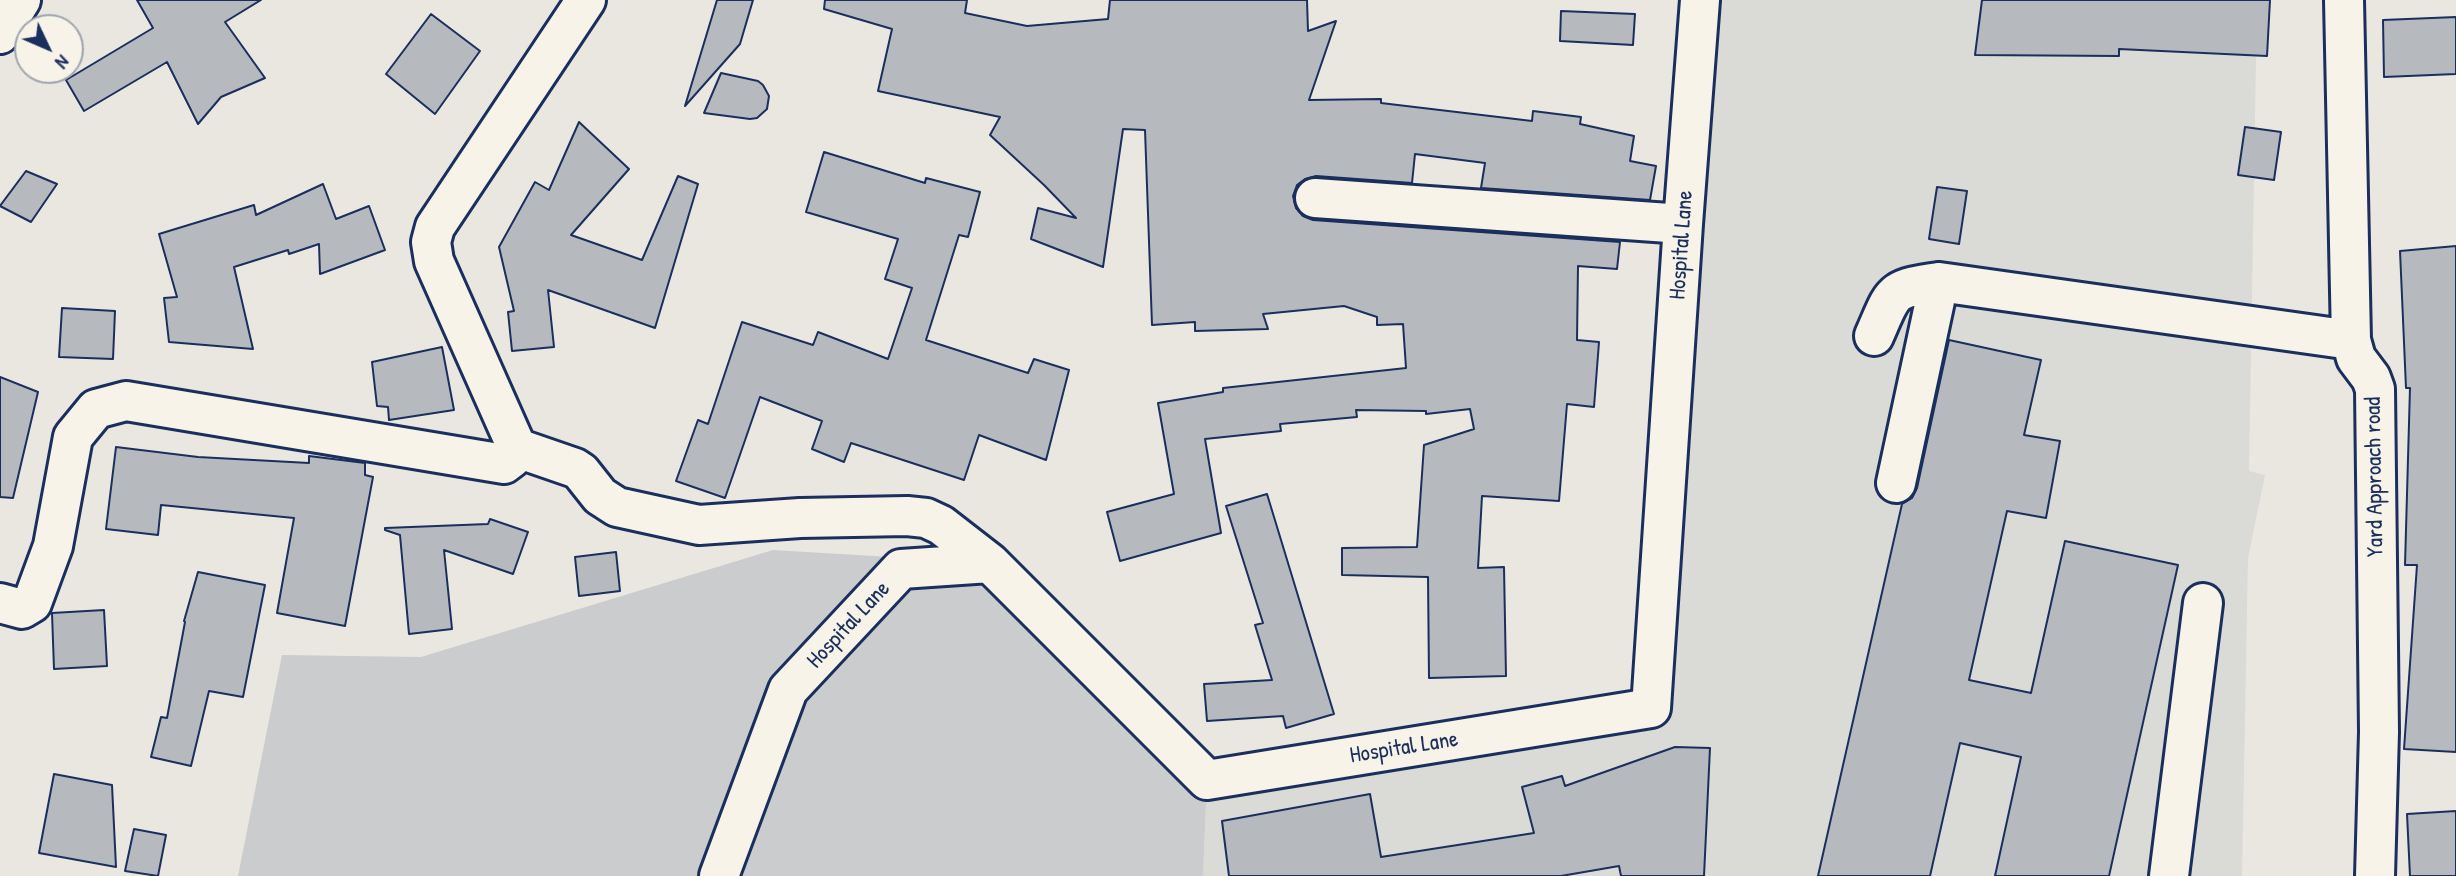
<!DOCTYPE html>
<style>
body{margin:0}
#map{position:relative;width:2456px;height:876px;overflow:hidden;background:#eae7e0;font-family:"Patrick Hand",sans-serif}
canvas{display:block}
.north{position:absolute;left:14px;top:14px;width:70px;height:70px;box-sizing:border-box;background:#f7f3e8;border:2px solid #9fa5b1;border-radius:50%;rotate:134deg;font-size:19px;font-weight:700;line-height:28px;text-align:center;color:#1b2f5e}
.north::after{content:'';display:block;margin:auto;width:24px;height:32px;background:#1b2f5e;clip-path:polygon(50% 0,100% 100%,50% 72%,0 100%)}
</style>
<div id="map">
<canvas width="2456" height="876"></canvas>
<div class="north">N</div>
</div>
<script>
const ctx = document.querySelector('canvas').getContext('2d');
ctx.lineJoin = 'round';
function fillPath(path, color) { ctx.fillStyle = color; ctx.fill(path, 'evenodd'); }
function strokePath(path, color, width, dash) { ctx.strokeStyle = color; ctx.lineWidth = width; ctx.lineCap = dash ? 'butt' : 'round'; ctx.setLineDash(dash || []); ctx.stroke(path); }
function drawText(font, color, halo, rows, align = 'center') {
  ctx.font = font + ' "Patrick Hand",sans-serif'; ctx.lineWidth = 7; ctx.setLineDash([]); ctx.textBaseline = 'middle'; ctx.strokeStyle = halo; ctx.fillStyle = color; for (const [text, x, y, turn = 0] of rows) {
    ctx.save(); ctx.translate(x, y); ctx.rotate((+turn || 0) * Math.PI / 180); ctx.textAlign = isNaN(turn) ? turn : align; if (halo) ctx.strokeText(text, 0, 0); ctx.fillText(text, 0, 0); ctx.restore();
  }
}
fillPath(new Path2D(`
 M 1700,0 L 2257,0 L 2249,471 L 2265,475 L 2248,558 L 2242,876 L 1203,876 L 1207,780 L 1647,709 Z`), '#dadad6');
fillPath(new Path2D(`
 M 773,550 L 990,563 L 1207,780 L 1203,876 L 238,876 L 282,655 L 421,657 Z`), '#cbcccd');
const building = new Path2D(`
 M 137,0 L 261,0 L 225,22 L 265,78 L 221,97 L 198,124 L 167,62 L 84,111 L 66,80 L 153,28 Z
 M 717,0 L 753,0 L 740,44 L 685,106 Z
 M 825,0 L 967,0 L 965,13 L 1027,26 L 1108,19 L 1110,0 L 1307,0 L 1308,31 L 1336,21 L 1309,100 L 1381,99 L 1381,103 L 1532,121 L 1533,111 L 1581,117 L 1580,124 L 1634,136 L 1630,161 L 1656,166 L 1650,200 L 1481,188 L 1485,163 L 1415,154 L 1412,183 L 1316,176 L 1305,179 L 1297,185 L 1293,196 L 1296,208 L 1303,216 L 1313,220 L 1620,242 L 1617,269 L 1578,266 L 1577,340 L 1599,342 L 1594,407 L 1567,404 L 1559,501 L 1482,496 L 1478,568 L 1504,567 L 1506,676 L 1429,678 L 1428,577 L 1342,575 L 1342,548 L 1417,547 L 1424,445 L 1474,429 L 1470,409 L 1426,414 L 1426,411 L 1356,410 L 1357,417 L 1280,424 L 1281,431 L 1205,439 L 1221,533 L 1120,561 L 1107,512 L 1174,494 L 1158,403 L 1223,392 L 1223,388 L 1406,368 L 1403,324 L 1377,325 L 1377,317 L 1344,306 L 1263,314 L 1268,329 L 1195,331 L 1195,322 L 1152,325 L 1145,130 L 1123,129 L 1103,267 L 1031,239 L 1038,208 L 1076,218 L 1044,185 L 990,135 L 1000,117 L 878,91 L 892,29 L 824,9 Z
 M 1982,0 L 2270,0 L 2267,56 L 2119,49 L 2119,56 L 1975,55 Z
 M 1561,11 L 1635,14 L 1633,45 L 1560,41 Z
 M 431,14 L 480,51 L 435,114 L 386,74 Z
 M 2456,17 L 2456,74 L 2384,77 L 2383,20 Z
 M 721,73 L 758,81 L 763,85 L 769,96 L 767,109 L 757,118 L 750,119 L 704,113 Z
 M 579,122 L 629,169 L 571,235 L 642,260 L 678,176 L 698,184 L 655,328 L 548,290 L 554,347 L 512,351 L 508,312 L 514,311 L 499,247 L 535,182 L 549,190 Z
 M 2245,127 L 2281,132 L 2274,180 L 2238,175 Z
 M 824,152 L 925,183 L 926,178 L 980,192 L 968,237 L 959,235 L 926,340 L 1028,373 L 1034,359 L 1069,370 L 1046,460 L 979,435 L 964,480 L 851,443 L 844,462 L 812,449 L 822,421 L 760,397 L 725,498 L 676,481 L 698,420 L 708,424 L 742,322 L 813,345 L 818,332 L 888,359 L 912,288 L 885,279 L 898,239 L 806,212 Z
 M 26,171 L 57,184 L 31,222 L 0,206 Z
 M 323,184 L 336,219 L 369,206 L 385,250 L 320,274 L 319,244 L 289,254 L 288,250 L 234,267 L 253,349 L 169,342 L 164,298 L 177,297 L 159,234 L 254,205 L 256,215 Z
 M 1937,187 L 1967,191 L 1959,244 L 1929,239 Z
 M 2456,246 L 2456,752 L 2404,749 L 2417,565 L 2405,565 L 2410,388 L 2406,388 L 2400,251 Z
 M 62,308 L 115,311 L 113,359 L 59,357 Z
 M 1949,340 L 2041,360 L 2024,435 L 2060,441 L 2046,518 L 2007,511 L 1969,680 L 2031,693 L 2065,541 L 2178,565 L 2109,876 L 1995,876 L 2021,757 L 1960,743 L 1930,876 L 1818,876 L 1902,504 L 1912,498 L 1917,488 Z
 M 442,347 L 454,410 L 389,420 L 388,407 L 377,406 L 372,362 Z
 M 0,377 L 38,392 L 13,498 L 0,497 Z
 M 116,447 L 198,457 L 309,463 L 309,456 L 365,463 L 365,475 L 373,477 L 345,626 L 277,613 L 294,518 L 161,505 L 158,535 L 106,529 Z
 M 1267,494 L 1334,714 L 1286,728 L 1283,716 L 1207,721 L 1204,684 L 1272,680 L 1255,625 L 1263,623 L 1226,506 Z
 M 490,519 L 528,532 L 513,574 L 444,550 L 452,629 L 409,634 L 400,535 L 385,530 L 385,528 L 488,524 Z
 M 616,552 L 620,591 L 579,596 L 575,557 Z
 M 198,572 L 265,585 L 243,697 L 209,691 L 191,766 L 151,757 L 161,717 L 167,718 L 185,622 L 184,621 Z
 M 104,610 L 107,666 L 54,669 L 52,613 Z
 M 1675,747 L 1710,748 L 1704,876 L 1621,876 L 1619,866 L 1561,876 L 1229,876 L 1222,821 L 1370,794 L 1381,857 L 1534,833 L 1522,787 L 1562,776 L 1565,786 Z
 M 54,774 L 112,785 L 116,867 L 39,853 Z
 M 2456,811 L 2456,876 L 2410,876 L 2407,814 Z
 M 134,829 L 166,835 L 158,876 L 125,871 Z`);
fillPath(building, '#b6babf');
strokePath(building, '#1b2f5e', 2);
const minor = new Path2D(`
 M 2344,0 L 2351,340 L 2356,358 L 2371,378 L 2375,389 L 2379,732 L 2375,876
 M 0,34 L 21,0
 M 1315,198 L 1683,224
 M 1874,336 C 1894,291 1889,289 1939,282 L 2351,340
 M 517,448 L 575,468 L 581,472 L 600,496 L 617,507 L 699,525 L 800,518 L 907,516 L 926,518 L 941,525 L 990,563
 M 1896,483 L 1939,282
 M 0,603 L 22,609 L 32,603 L 53,546 L 73,437 L 96,409 L 126,401 L 504,464 L 512,458 L 517,448 L 434,261 L 431,242 L 435,227 L 586,0
 M 719,876 L 788,690 L 901,569 L 990,563 L 1207,780 L 1651,708 L 1683,224 L 1700,0
 M 2169,876 L 2203,603`);
strokePath(minor, '#1b2f5e', 44);
strokePath(minor, '#f7f3e8', 38);
drawText('23px', '#1b2f5e', '#f7f3e8', [
 ["Hospital Lane",1682,245,-86],
 ["Yard Approach road",2375,477,-91],
 ["Hospital Lane",849,625,-47],
 ["Hospital Lane",1404,748,-9]
]);
</script>
